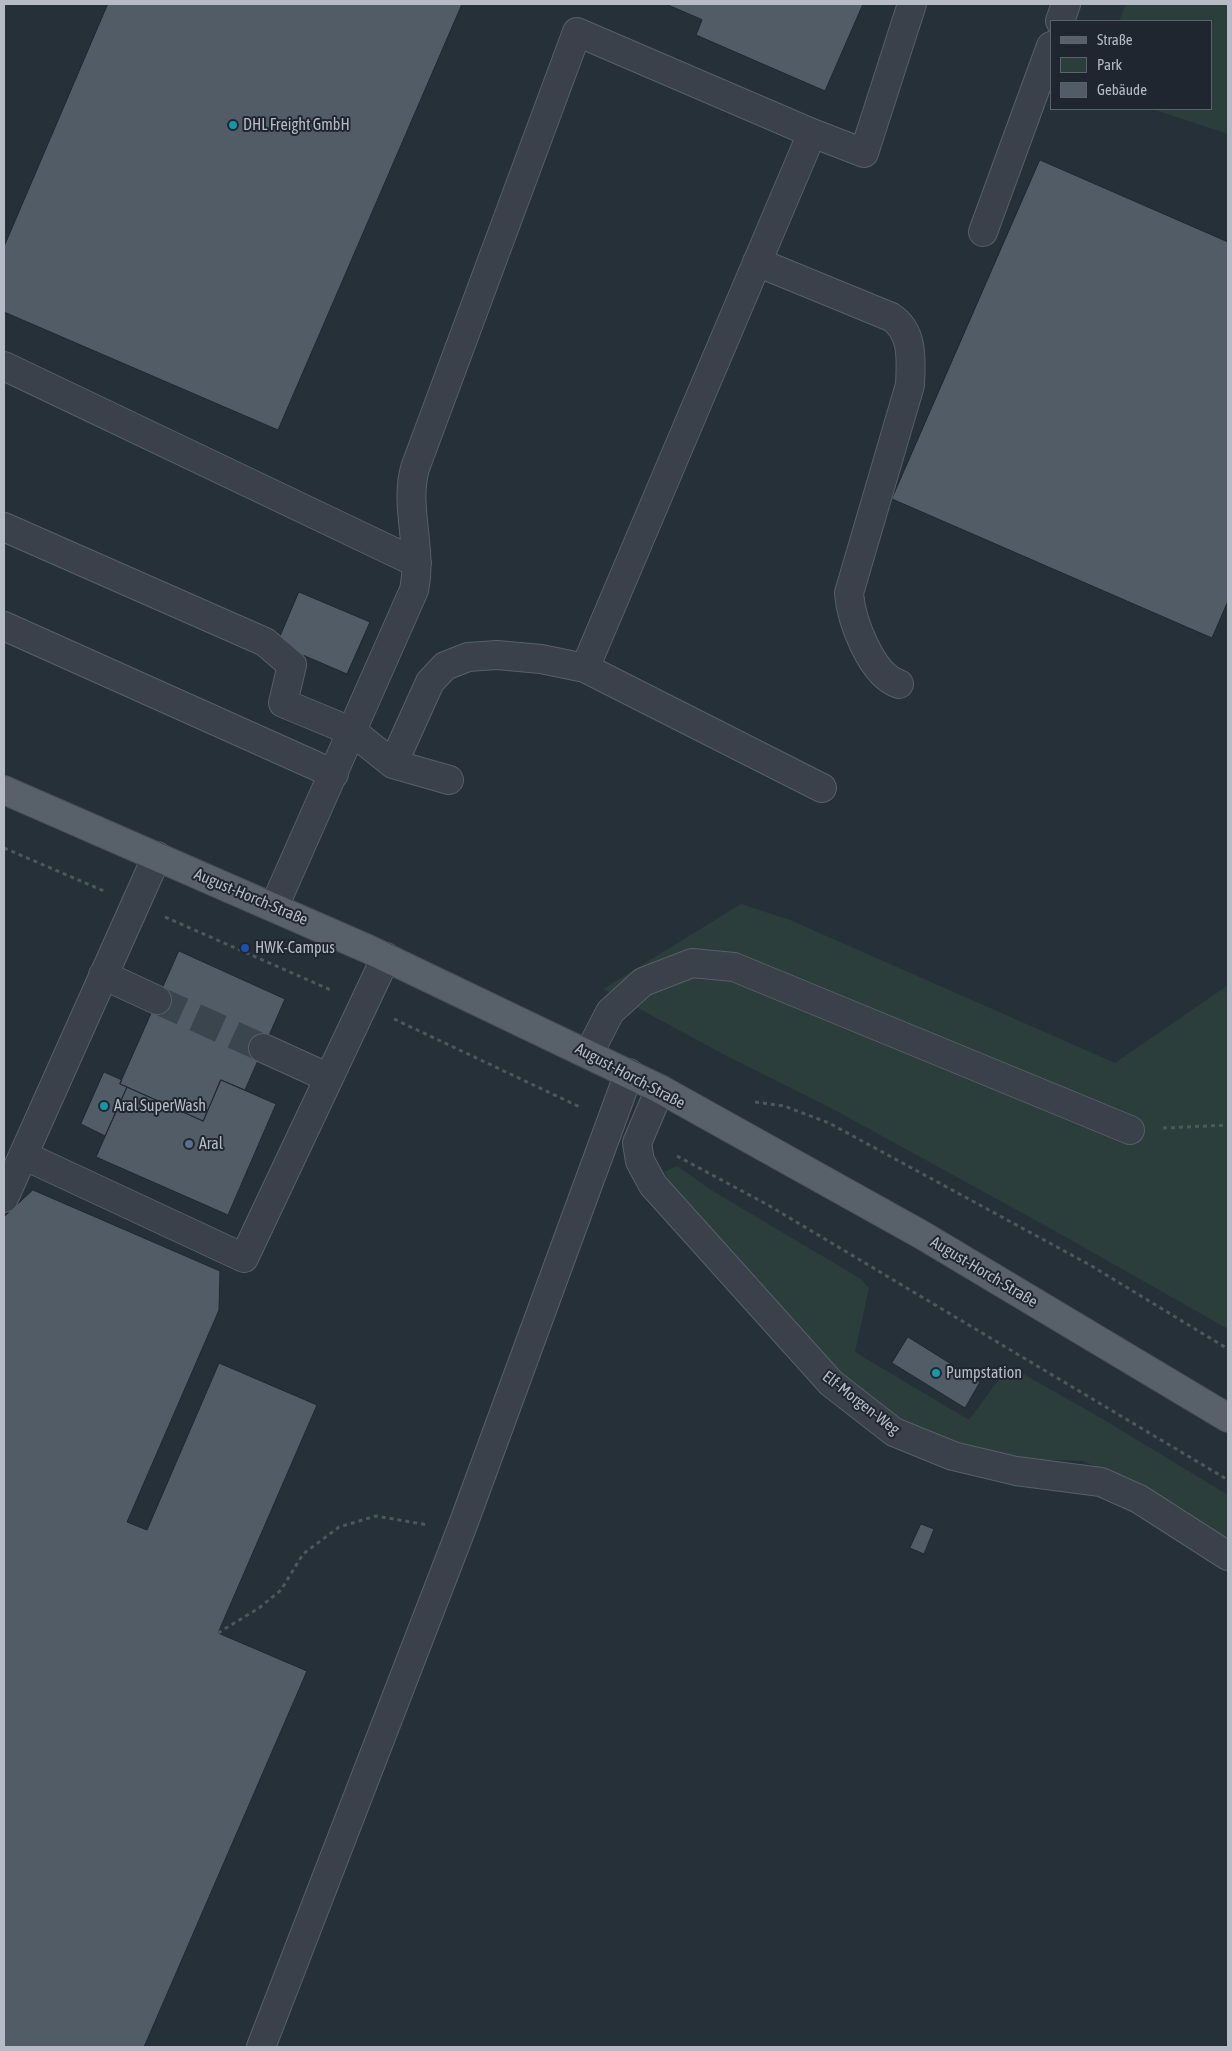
<!DOCTYPE html>
<meta charset="utf-8">
<style>
body{margin:0}
#map{position:relative;width:1232px;height:2051px;overflow:hidden;background:#263039;font-family:"Asap Condensed",sans-serif}
canvas{display:block}
.frame{position:absolute;inset:0;border:5px solid #b5bcc5;pointer-events:none}
.legend{position:absolute;left:1050px;top:20px;width:162px;height:90px;box-sizing:border-box;background:#1f262f;border:1px solid #5b626b;margin:0;padding:6px 9px;list-style:none;font-size:15px;color:#b5bcc5}
.legend li{display:flex;align-items:center;gap:10px;height:25px}
.legend b{width:25px;border:1px solid #5b626b}
</style>
<div id="map">
<canvas width="1232" height="2051"></canvas>
<div class="frame"></div>
<ul class="legend">
<li><b style="height:6px;background:#58616a"></b>Straße</li>
<li><b style="height:14px;background:#2b3e3c"></b>Park</li>
<li><b style="height:14px;background:#525c67"></b>Gebäude</li>
</ul>
</div>
<script>
const context = document.querySelector('canvas').getContext('2d');
context.lineJoin = 'round';
function paint(path, color) {
  context.fillStyle = color;
  context.fill(path, 'evenodd');
}
function strokePath(path, color, width, dash) {
  context.strokeStyle = color;
  context.lineWidth = width;
  context.lineCap = dash ? 'butt' : 'round';
  context.setLineDash(dash || []);
  context.stroke(path);
}
function write(font, color, halo, rows, align = 'center') {
  context.font = font + ' "Asap Condensed",sans-serif';
  context.lineWidth = 4;
  context.setLineDash([]);
  context.textBaseline = 'middle';
  context.strokeStyle = halo;
  context.fillStyle = color;
  for (const [text, x, y, turn = 0] of rows) {
    context.save();
    context.translate(x, y);
    context.rotate((+turn || 0) * Math.PI / 180);
    context.textAlign = isNaN(turn) ? turn : align;
    if (halo) context.strokeText(text, 0, 0);
    context.fillText(text, 0, 0);
    context.restore();
  }
}
paint(new Path2D(`
 M1126,4H1228V134L1152,109H1211V21H1119Z
 M741,904L790,920L1115,1063L1228,985V1329L1055,1231L831,1108L723,1054L603,989Z
 M677,1166L711,1190L861,1279L869,1288L855,1352L969,1420L1009,1366L1101,1418L1228,1495V1542L1106,1471L1083,1461L1017,1459L943,1438L884,1411L829,1364L681,1205L664,1172Z`), '#2b3e3c');
const building = new Path2D(`
 M108,4H462L278,430L4,312V247Z
 M666,4H863L825,91L696,35L702,20Z
 M1040,160L1228,242V601L1212,638L892,499Z
 M299,592L370,622L347,674L277,644Z
 M179,951L285,999L245,1090L221,1080L203,1121L120,1084Z
 M104,1072L122,1080L120,1084L127,1087L105,1136L81,1124Z
 M221,1080L276,1104L228,1215L96,1157L127,1087L203,1121Z
 M33,1190L220,1271L219,1310L127,1522L147,1530L219,1363L317,1405L218,1633L307,1671L144,2047H4V1217Z
 M908,1337L980,1382L965,1408L892,1363Z
 M921,1524L934,1529L924,1554L910,1548Z`);
paint(building, '#525c67');
strokePath(building, '#212831', 1);
strokePath(new Path2D(`
 M157,1000L263,1048`), '#3b454e', 28, [28, 14]);
const minor = new Path2D(`
 M1060,21L1066,4
 M983,232L1051,46
 M757,262L891,317C914,332 911,361 910,385L849,593C851,620 871,675 899,684
 M4,366L417,563
 M4,527L265,642L292,665L283,703L353,732L393,764L449,780
 M4,626L334,774
 M585,668L812,133
 M393,764L430,682L445,666L468,657L497,655L541,659L585,668L822,788
 M274,907L414,590C423,549 404,508 415,468L577,32L812,133L864,153L912,4
 M103,975L157,1000
 M263,1048L329,1078
 M589,1053L610,1012L643,982L692,963L734,967L1130,1130
 M660,1089L637,1143L640,1161L653,1185L831,1383L894,1432L953,1456L1016,1471L1101,1482L1139,1499L1228,1556
 M23,1155L244,1258L386,957
 M4,1198L157,856
 M261,2047L461,1530L629,1073`);
const major = new Path2D(`
 M4,790L368,949L660,1089L922,1235L1228,1418`);
strokePath(minor, '#585f68', 30);
strokePath(major, '#464d56', 30);
strokePath(new Path2D(`
 M4,848L104,891
 M165,917L333,991
 M394,1019L580,1107
 M755,1102L784,1106L829,1123L1090,1265L1228,1349
 M1163,1128L1228,1125
 M677,1156L768,1205L1228,1480
 M218,1633L259,1608L281,1590L303,1554L339,1527L376,1516L428,1525`), '#4a5a5c', 3, [4, 4]);
strokePath(minor, '#3a414a', 28);
strokePath(major, '#58616a', 28);
for (const [x, y, r, color] of [
 [233,125,5,"#0f9aa8"],
 [245,948,5,"#1a4fb4"],
 [104,1106,5,"#0f9aa8"],
 [189,1144,5,"#5c6f8a"],
 [936,1373,5,"#0f9aa8"]
]) {
  const dot = new Path2D();
  dot.arc(x, y, r, 0, 2 * Math.PI);
  context.fillStyle = color;
  context.fill(dot);
  strokePath(dot, '#1f262f', 2);
}
write('16px', '#b5bcc5', '#1f262f', [
 ["DHL Freight GmbH",243,125],
 ["HWK-Campus",255,948],
 ["Aral SuperWash",114,1106],
 ["Aral",199,1144],
 ["Pumpstation",946,1373]
], 'left');
write('16px', '#b5bcc5', '#1f262f', [
 ["August-Horch-Straße",251,897,23],
 ["August-Horch-Straße",630,1076,28],
 ["August-Horch-Straße",984,1272,31],
 ["Elf-Morgen-Weg",861,1403,38]
]);
</script>
